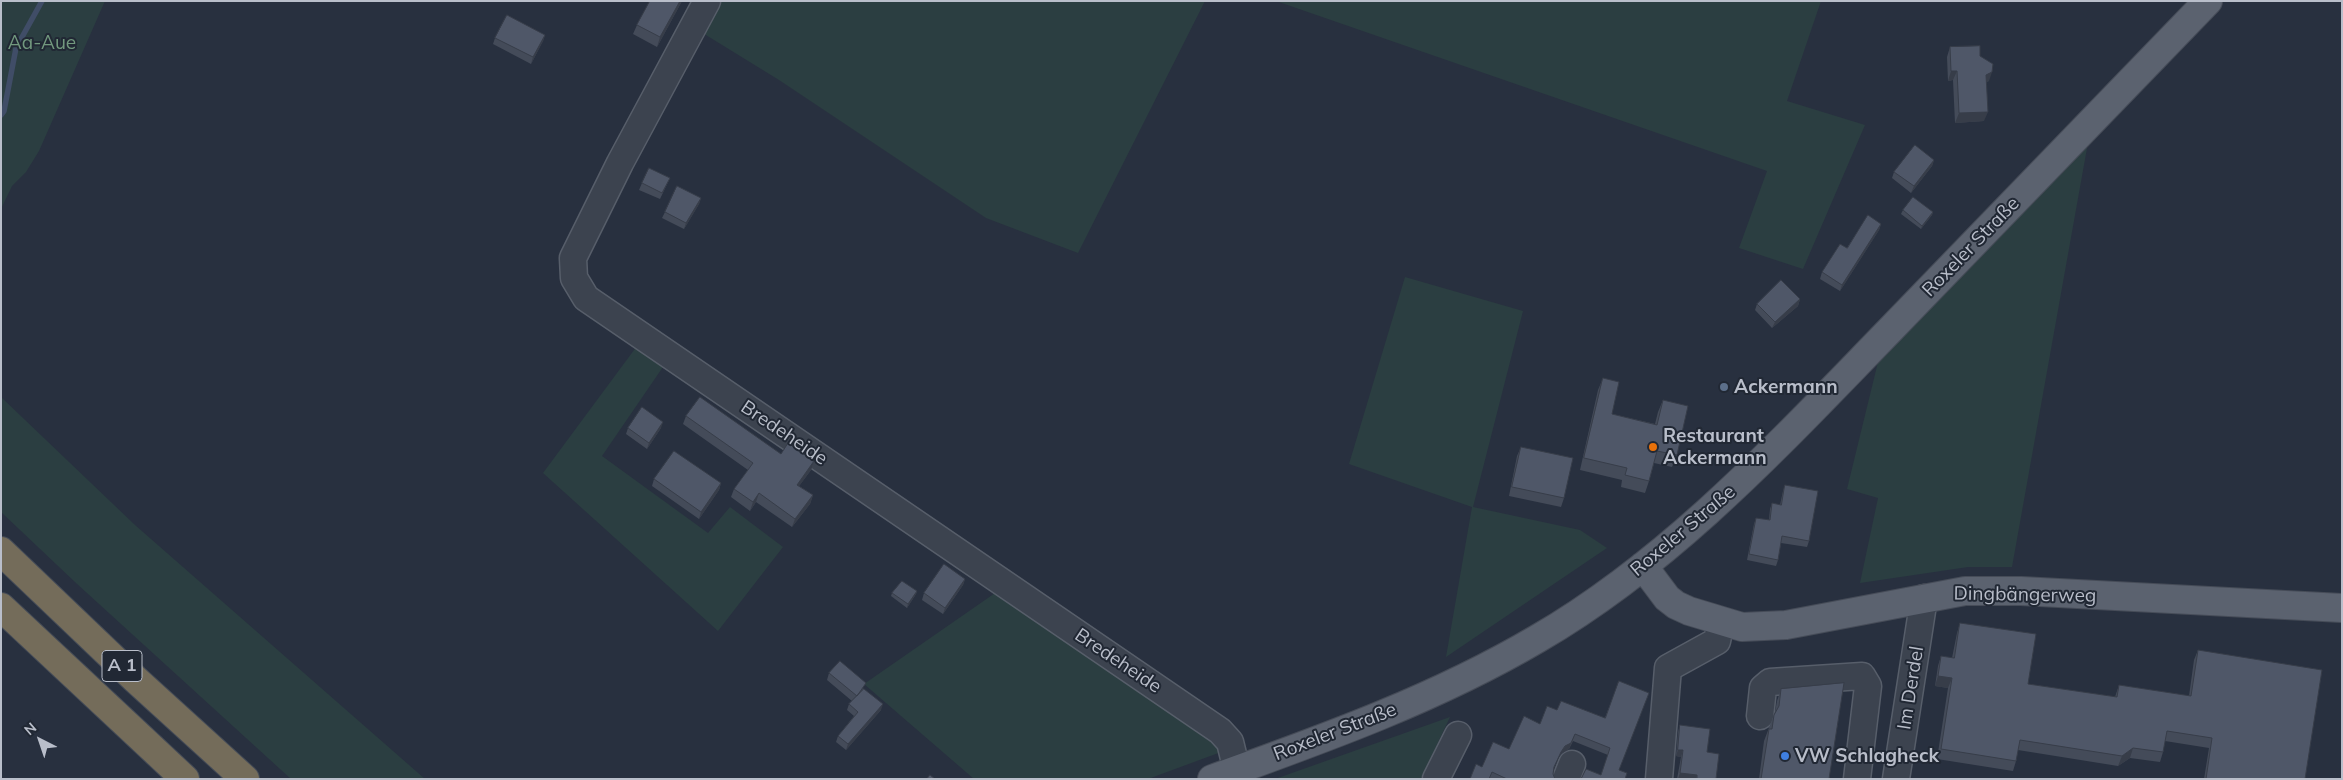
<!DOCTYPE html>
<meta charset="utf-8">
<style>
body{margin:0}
#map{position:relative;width:2343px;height:780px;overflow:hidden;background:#28303f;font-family:Mulish,sans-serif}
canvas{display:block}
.frame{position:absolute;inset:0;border:2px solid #b9beca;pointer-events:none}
.north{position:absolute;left:15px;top:715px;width:50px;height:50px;-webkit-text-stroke:4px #212834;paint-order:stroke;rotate:319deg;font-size:14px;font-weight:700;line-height:20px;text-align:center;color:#b9beca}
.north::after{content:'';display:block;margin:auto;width:18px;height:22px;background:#b9beca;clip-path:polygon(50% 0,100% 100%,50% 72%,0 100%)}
</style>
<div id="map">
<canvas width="2343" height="780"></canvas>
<div class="frame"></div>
<div class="north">N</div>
</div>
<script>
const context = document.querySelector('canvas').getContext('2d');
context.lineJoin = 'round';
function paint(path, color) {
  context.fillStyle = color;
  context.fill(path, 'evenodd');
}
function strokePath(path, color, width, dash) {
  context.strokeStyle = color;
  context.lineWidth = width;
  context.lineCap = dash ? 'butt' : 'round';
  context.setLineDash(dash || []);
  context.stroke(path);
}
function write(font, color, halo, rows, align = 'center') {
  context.font = font + ' Mulish,sans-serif';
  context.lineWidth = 4;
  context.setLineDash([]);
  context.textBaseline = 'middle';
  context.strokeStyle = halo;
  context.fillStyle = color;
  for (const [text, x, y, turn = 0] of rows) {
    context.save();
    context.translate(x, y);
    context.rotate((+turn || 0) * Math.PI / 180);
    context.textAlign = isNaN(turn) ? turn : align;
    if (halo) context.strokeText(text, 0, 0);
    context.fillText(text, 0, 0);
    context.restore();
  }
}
paint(new Path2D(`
 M1,1H105L39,151L26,172L12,186L1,209Z
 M717,1H1205L1078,253L986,218L779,80L701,32Z
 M1276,1H1821L1787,101L1865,125L1803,269L1739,248L1767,171Z
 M2089,137L2012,567H1968L1860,583L1878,498L1847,489L1878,362Z
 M1405,277L1523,311L1473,507L1580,530L1607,548L1446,657L1472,507L1349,464Z
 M637,346L665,364L602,456L708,533L730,507L783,547L718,631L543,473Z
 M1,397L135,525L425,779H291L76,583L1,512Z
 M998,591L1232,748L1148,779H974L864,684Z
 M1450,717L1421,779H1275Z`), '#2b3e41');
strokePath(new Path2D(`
 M1,115L4,111L16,48L42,1`), '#404d67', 5.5);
const minor = new Path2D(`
 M707,1L620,163L573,258L574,278L586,298L1220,731L1230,742L1239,779
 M1760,716L1763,688L1770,682L1862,676L1868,686L1857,779
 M1436,779L1458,735
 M1566,779L1572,764
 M1659,779L1668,668L1717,641L1721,622
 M1896,779L1924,598`);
const major = new Path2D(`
 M1643,566L1667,598L1676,605L1689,611L1742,627L1786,625L1965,591H2021L2342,608
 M1212,779C1323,739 1435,699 1537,639C1673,560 1781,442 1890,330C1996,221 2102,111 2208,1`);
const highway = new Path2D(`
 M1,551L135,679L245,779
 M1,607L185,779`);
strokePath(minor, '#575e6a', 29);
strokePath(major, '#464c58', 30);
strokePath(highway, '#444b57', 30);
strokePath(minor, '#3c434f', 26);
strokePath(major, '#5b626f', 28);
strokePath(highway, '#746c5a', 28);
paint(new Path2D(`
 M650,1H682L657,47L633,34L637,25Z
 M545,35L543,41L531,64L493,44L495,38Z
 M1950,47L1980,56L1989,81L1986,82L1984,121L1955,123L1953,80L1948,81L1947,57Z
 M1934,160L1932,166L1911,193L1892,178L1894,172Z
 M670,178L660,199L639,190L642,183Z
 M701,198L699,204L684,229L662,218L665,212Z
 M1903,210L1933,212L1932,215L1921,229L1901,214Z
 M1881,224L1879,230L1840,291L1820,279L1822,272L1847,248Z
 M1800,299L1798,306L1772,328L1755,310L1757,304Z
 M1603,378L1612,414L1655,424L1658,412L1663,400L1677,455L1672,467L1654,463L1649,481L1645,493L1621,487L1622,480L1580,470L1598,390Z
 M686,416L781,454L814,461L811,470L799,486L813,495L810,504L792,527L756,502L750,511L731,497L734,489L748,470L683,424Z
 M628,428H661L647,449L626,434Z
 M1521,447L1564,498L1561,507L1509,496L1517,456Z
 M654,479L721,483L719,490L699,519L652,486Z
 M1785,485L1809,541L1807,547L1781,543L1778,560L1776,566L1747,560L1754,524L1756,518L1769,520L1770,509L1772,503L1780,505L1783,491Z
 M965,579L963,585L943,614L922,600L924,593Z
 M917,591L916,594L907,608L891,596L892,593Z
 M1960,623L2028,684L2115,697L2119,685L2189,696L2194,660L2198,650L2305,779H2204L2209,748L2165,741L2163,752L2160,762L2130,758L2118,766L2018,750L2016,761L2013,771L1937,759L1948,688L1935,686L1938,666L1941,656L1952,658L1957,633Z
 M829,673L864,689L881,710L846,750L836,742L838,736L854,716L847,710L849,704L852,701L827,680Z
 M1781,689L1829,779H1759L1764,741L1775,712L1777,701Z
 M1557,710L1605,718L1619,770L1601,775L1608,755L1573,741L1569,749L1562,753L1558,758L1554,768L1553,774L1555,779H1470L1482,767L1509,749Z
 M1680,725L1707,752L1716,779H1677L1681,757L1676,756L1678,732Z`), '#444b59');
paint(new Path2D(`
 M680,1H682L657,47L660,37Z
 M545,35L543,41L531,64L533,57Z
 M1951,71H1957L1953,80L1948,81Z
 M1992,72L1989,81L1983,84L1986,75Z
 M1988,112L1984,121L1955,123L1959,113Z
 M1934,160L1932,166L1911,193L1914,186Z
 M701,198L699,204L684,229L686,223Z
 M1933,212L1932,215L1921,229L1922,226Z
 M1881,224L1879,230L1840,291L1842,285Z
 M1800,299L1798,306L1772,328L1775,322Z
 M663,422L661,428L647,449L649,443Z
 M814,461L811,470L794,493L797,485Z
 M721,483L719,490L699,519L701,512Z
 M759,493L756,502L750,511L753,502Z
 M813,495L810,504L792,527L795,519Z
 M965,579L963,585L943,614L945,608Z
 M917,591L916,594L907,608L908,604Z
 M1938,676L1952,678L1948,688L1935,686Z
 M883,704L881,710L846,750L848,744Z
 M1575,734L1569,749L1562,753L1558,758L1561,752Z
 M2133,748L2130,758L2118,766L2122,756Z
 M1678,750H1683L1681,757L1676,756Z
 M1680,773L1697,775L1696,779H1678Z`), '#373d49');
const building = new Path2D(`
 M650,1H680L660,37L637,25Z
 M507,15L545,35L533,57L495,38Z
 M1980,46V56L1993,64L1992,72L1986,75L1988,112L1959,113L1957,71H1951L1950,47Z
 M1915,145L1934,160L1914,186L1894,172Z
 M649,168L670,178L662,193L642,183Z
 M677,186L701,198L686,223L665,212Z
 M1913,197L1933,212L1922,226L1903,210Z
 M1868,215L1881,224L1842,285L1822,272L1840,244L1847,248Z
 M1781,280L1800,299L1775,322L1757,304Z
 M1603,378L1619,382L1612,414L1657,425L1663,400L1688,406L1677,455L1657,451L1649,481L1625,475L1627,468L1584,458Z
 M700,397L781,454L788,443L814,461L797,485L813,495L795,519L759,493L753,502L734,489L753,463L686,416Z
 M642,407L663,422L649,443L628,428Z
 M1521,447L1573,458L1564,498L1512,487Z
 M674,451L721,483L701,512L654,479Z
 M1785,485L1818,491L1809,541L1782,536L1778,560L1749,554L1756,518L1770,520L1772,503L1781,505Z
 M944,564L965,579L945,608L924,593Z
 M902,581L917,591L908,604L892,593Z
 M1960,623L2036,634L2028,684L2117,697L2119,685L2191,696L2198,650L2322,670L2305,779H2206L2212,738L2167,731L2163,752L2133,748L2122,756L2020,740L2016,761L1941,749L1952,678L1938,676L1941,656L1954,658Z
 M840,661L866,683L857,696L829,673Z
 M1619,681L1649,693L1619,770L1627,773L1625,779H1581L1586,769L1601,775L1610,748L1575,734L1571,743L1565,746L1561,752L1554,767L1553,774L1555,779H1507L1492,772L1489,779H1470L1476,764L1482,767L1493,742L1509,749L1524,716L1540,724L1547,706L1557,710L1561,701L1605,718Z
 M1844,683L1829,779H1761L1769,729H1772L1774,715L1779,706L1781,689Z
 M864,689L883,704L848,744L838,736L858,712L849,704Z
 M1680,725L1710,729L1707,752L1719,754L1716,779H1697V775L1680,773L1683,750H1678Z
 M930,775L935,779H927Z`);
paint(building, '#4f5768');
strokePath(building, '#373d49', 1);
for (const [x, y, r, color] of [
 [1724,387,5,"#5c6f8a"],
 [1653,447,5,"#e8710a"],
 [1785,756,5,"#3f7fe0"]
]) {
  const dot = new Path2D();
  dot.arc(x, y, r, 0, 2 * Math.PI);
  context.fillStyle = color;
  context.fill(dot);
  strokePath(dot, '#212834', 2);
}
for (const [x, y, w] of [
 [122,666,40]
]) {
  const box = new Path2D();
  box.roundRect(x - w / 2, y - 15.5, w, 31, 4);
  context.fillStyle = '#212834';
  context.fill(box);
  strokePath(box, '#b9beca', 1);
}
write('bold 18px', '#b9beca', null, [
 ["A 1",122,666]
]);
write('19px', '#72987e', '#212834', [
 ["Aa-Aue",42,43]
]);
write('19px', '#b9beca', '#212834', [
 ["Roxeler Straße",1971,247,-46],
 ["Bredeheide",784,433,34],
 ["Roxeler Straße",1683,531,-40],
 ["Dingbängerweg",2025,595,1],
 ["Bredeheide",1118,661,34],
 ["Im Derdel",1911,688,-81],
 ["Roxeler Straße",1335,732,-21]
]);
write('bold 19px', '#b9beca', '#212834', [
 ["Ackermann",1734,387],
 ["Restaurant",1663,436],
 ["Ackermann",1663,458],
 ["VW Schlagheck",1795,756]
], 'left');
</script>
